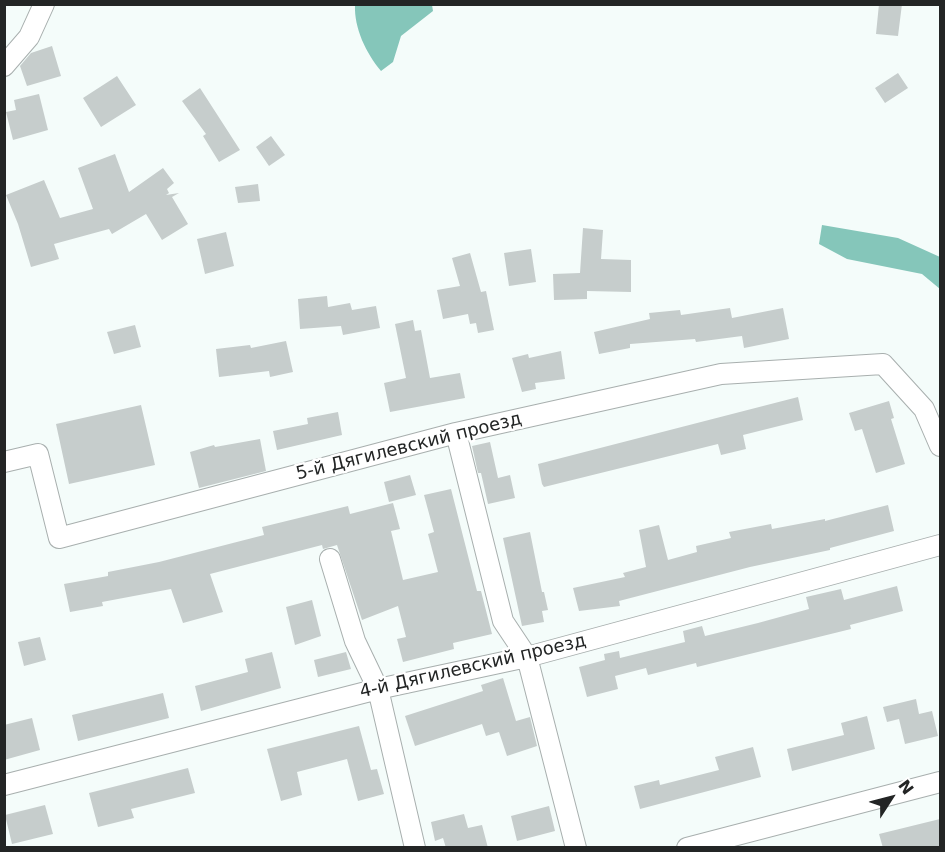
<!DOCTYPE html>
<meta charset="utf-8">
<style>
body{margin:0}
#map{position:relative;width:945px;height:852px;overflow:hidden;background:#f4fcfa;font-family:"DejaVu Sans",sans-serif}
canvas{display:block}
.frame{position:absolute;inset:0;border:6px solid #232525;pointer-events:none}
.north{position:absolute;left:861px;top:768px;width:60px;height:60px;-webkit-text-stroke:4px #fff;paint-order:stroke;rotate:54deg;font-size:16px;font-weight:700;line-height:24px;text-align:center;color:#232525}
.north::after{content:'';display:block;margin:auto;width:21px;height:27px;background:#232525;clip-path:polygon(50% 0,100% 100%,50% 72%,0 100%)}
</style>
<div id="map">
<canvas width="945" height="852"></canvas>
<div class="frame"></div>
<div class="north">N</div>
</div>
<script>
const context = document.querySelector('canvas').getContext('2d');
context.lineJoin = 'round';
function paint(path, color) {
  context.fillStyle = color;
  context.fill(path, 'evenodd');
}
function strokePath(path, color, width, dash) {
  context.strokeStyle = color;
  context.lineWidth = width;
  context.lineCap = dash ? 'butt' : 'round';
  context.setLineDash(dash || []);
  context.stroke(path);
}
function write(font, color, halo, rows, align = 'center') {
  context.font = font + ' "DejaVu Sans",sans-serif';
  context.lineWidth = 5;
  context.setLineDash([]);
  context.textBaseline = 'middle';
  context.strokeStyle = halo;
  context.fillStyle = color;
  for (const [text, x, y, turn = 0] of rows) {
    context.save();
    context.translate(x, y);
    context.rotate((+turn || 0) * Math.PI / 180);
    context.textAlign = isNaN(turn) ? turn : align;
    if (halo) context.strokeText(text, 0, 0);
    context.fillText(text, 0, 0);
    context.restore();
  }
}
paint(new Path2D(`
 M355,5H432L433,11L401,36L393,62L381,71C366,53 354,28 355,5Z
 M822,225L898,238L940,257V289L922,274L847,259L819,244Z`), '#85c6ba');
paint(new Path2D(`
 M879,4H902L898,36L876,34Z
 M52,46L61,76L27,86L20,66L31,53Z
 M898,73L908,88L885,103L875,88Z
 M117,76L136,105L101,127L83,98Z
 M200,88L240,150L219,162L203,136L206,134L182,101Z
 M39,94L48,130L13,140L6,112L16,110L14,100Z
 M271,136L285,155L269,166L256,147Z
 M115,154L129,192L163,168L174,183L167,189L169,193L166,195L179,193L172,197L188,224L162,240L146,214L112,234L109,229L54,244L59,259L31,267L18,224L6,195L44,180L60,218L93,209L78,168Z
 M258,184L260,201L238,203L235,187Z
 M583,228L603,230L601,259L631,260V292L587,291V299L554,300L553,274L580,273Z
 M226,232L234,266L205,274L197,239Z
 M531,249L536,282L509,286L504,253Z
 M470,253L481,292L486,291L494,330L478,333L476,323L470,324L468,314L443,319L437,290L460,286L452,258Z
 M327,296L328,307L350,303L352,310L376,306L380,328L343,335L341,326L300,329L298,299Z
 M730,308L732,318L783,308L789,339L744,348L742,336L696,342L695,339L630,344V348L599,354L594,332L650,319L649,313L680,310L681,315Z
 M413,320L415,331L421,330L430,378L460,373L465,398L390,412L384,383L406,378L395,324Z
 M135,325L141,347L114,354L107,332Z
 M286,341L293,372L270,377L269,371L219,377L216,349L250,345L251,348Z
 M561,351L565,379L535,383L536,389L522,392L512,358L528,354L529,358Z
 M798,397L803,420L743,435L746,449L721,455L718,444L544,487L542,484L538,464Z
 M889,401L894,418L891,419L905,464L876,473L862,429L855,431L849,413Z
 M141,405L155,465L69,484L56,424Z
 M338,412L342,435L277,450L273,431L308,424L307,418Z
 M260,439L266,471L199,488L190,452L214,445L215,447Z
 M490,442L498,478L510,475L515,498L488,504L481,473H478L472,446Z
 M410,475L416,495L389,502L384,482Z
 M451,489L477,591H481L492,634L453,643L454,649L403,662L397,639L406,637L398,606L362,620L337,545L323,549L322,545L210,574L223,612L183,623L171,589L102,602L103,606L70,612L64,584L108,576V572L159,562L264,535L262,527L348,506L350,514L393,503L400,529L391,531L403,580L438,572L428,534L434,532L424,495Z
 M888,505L894,531L830,548V550L750,567L619,601L620,606L579,611L573,588L625,577L623,573L646,567L639,530L659,525L668,560L697,552L696,546L731,538L729,532L771,524L772,529L825,519V521Z
 M530,532L542,592H544L548,610L542,611L544,622L522,626L503,538Z
 M897,586L903,611L850,625L851,629L697,667L696,663L648,675L646,668L615,676L618,689L587,697L579,667L605,660L604,654L619,651L620,658L685,642L683,631L702,626L705,636L758,623L809,609L806,597L841,589L844,600Z
 M312,600L321,636L295,645L286,607Z
 M40,637L46,660L24,666L18,642Z
 M272,652L281,688L201,711L195,686L248,672L245,659Z
 M346,652L351,669L318,677L314,660Z
 M503,678L516,721L530,717L537,746L507,756L499,732L486,736L482,724L415,746L405,716L483,691L481,685Z
 M163,693L169,718L78,741L72,715Z
 M916,699L919,714L932,711L938,736L905,744L899,719L887,722L883,707Z
 M867,716L875,749L792,771L787,749L844,735L841,723Z
 M32,718L40,750L4,760V725Z
 M359,726L371,770L377,769L384,794L358,801L347,759L297,772L302,795L281,801L267,749Z
 M753,747L761,777L640,809L634,786L659,780L660,785L719,770L715,757Z
 M188,768L195,793L131,809L134,818L98,827L89,793Z
 M45,805L53,834L12,844L5,815Z
 M549,806L555,831L517,841L511,816Z
 M464,814L468,828L482,825L488,848H446L443,838L435,841L431,822Z
 M940,819V848H883L879,834Z`), '#c6cdcc');
const minor = new Path2D(`
 M4,66L29,37L44,4
 M456,433L503,621L527,657L576,848
 M4,462L38,454L59,538L456,433L721,374L883,364L924,409L940,446
 M330,559L355,641L378,689L415,848
 M4,785L378,689L527,657L940,545
 M687,848L940,782`);
strokePath(minor, '#a8afae', 22);
strokePath(minor, '#fff', 20);
write('18px', '#232525', '#fff', [
 ["5-й Дягилевский проезд",409,447,-14],
 ["4-й Дягилевский проезд",473,667,-13]
]);
</script>
